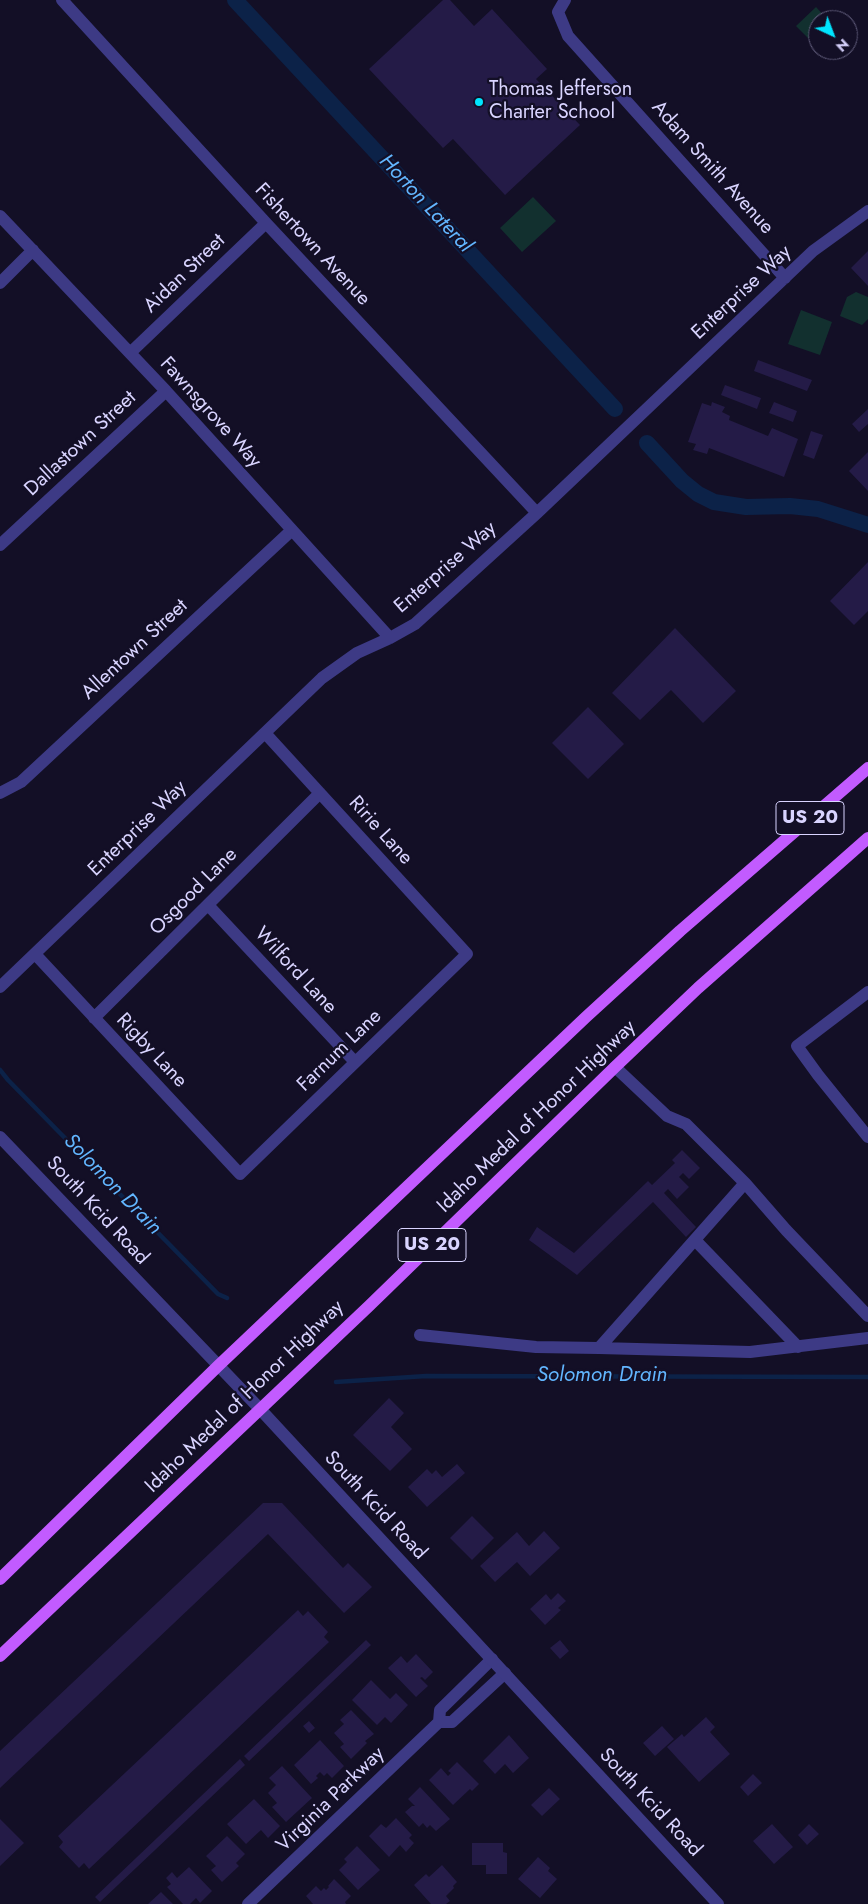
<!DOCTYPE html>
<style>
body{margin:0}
#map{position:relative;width:868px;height:1904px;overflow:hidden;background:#130f26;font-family:Jost,sans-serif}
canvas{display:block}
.north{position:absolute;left:808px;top:10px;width:50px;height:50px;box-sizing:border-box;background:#130f26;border:1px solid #625e7d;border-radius:50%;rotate:137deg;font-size:14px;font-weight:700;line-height:20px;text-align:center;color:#d9d4ff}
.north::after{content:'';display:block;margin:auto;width:18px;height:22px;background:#00e5ff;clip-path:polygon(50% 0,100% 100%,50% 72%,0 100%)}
</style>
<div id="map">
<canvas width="868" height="1904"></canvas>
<div class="north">N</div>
</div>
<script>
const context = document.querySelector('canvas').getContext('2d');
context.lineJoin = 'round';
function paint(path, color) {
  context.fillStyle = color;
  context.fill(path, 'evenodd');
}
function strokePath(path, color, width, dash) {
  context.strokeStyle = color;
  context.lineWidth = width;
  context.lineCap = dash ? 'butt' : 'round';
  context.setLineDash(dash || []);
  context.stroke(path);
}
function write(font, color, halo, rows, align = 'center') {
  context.font = font + ' Jost,sans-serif';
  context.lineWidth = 4.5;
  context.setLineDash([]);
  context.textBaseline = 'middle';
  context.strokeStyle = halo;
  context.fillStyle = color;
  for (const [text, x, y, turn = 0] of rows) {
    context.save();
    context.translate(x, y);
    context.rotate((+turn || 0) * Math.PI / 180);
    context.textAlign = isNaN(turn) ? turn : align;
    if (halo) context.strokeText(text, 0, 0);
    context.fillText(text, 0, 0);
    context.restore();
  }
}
paint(new Path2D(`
 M816,7L828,20H818V44L811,41L796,26Z
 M533,197L556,221L522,252L500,228Z
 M856,292L868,297V319L862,325L840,316L847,297Z
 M801,310L832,322L820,355L788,344Z`), '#12302f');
strokePath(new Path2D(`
 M0,1070L8,1080L218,1294L227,1298
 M336,1382L426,1376L868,1377`), '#0c2248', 4.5);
strokePath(new Path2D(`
 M235,0L615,409
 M647,443L682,481L698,494L714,502L746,507L790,506L818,509L868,525`), '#0c2248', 16);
paint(new Path2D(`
 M443,0H450L474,26L492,9L547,69L536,79L580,125L505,195L453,139L443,148L369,69Z
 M868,251V286L851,268Z
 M758,360L812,380L807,391L754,371Z
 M725,385L761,398L757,409L721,395Z
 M712,402L725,407L722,412L730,416L729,420L768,436L772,428L798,439L784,477L709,448L707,454L693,450L696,444L688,442L702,403L711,406Z
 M774,402L797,411L793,422L769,413Z
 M868,409V424L859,432L852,424Z
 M811,431L823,435L814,459L803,455Z
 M868,452V491L849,471Z
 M868,562V611L854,625L830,601Z
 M675,628L736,691L703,723L671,690L640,720L612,693Z
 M588,707L624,744L588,779L552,743Z
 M682,1150L700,1168L689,1179L683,1173L679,1177L689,1187L677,1199L668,1189L664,1193L696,1227L686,1237L653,1202L577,1275L529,1240L537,1227L574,1253L648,1181L652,1185L675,1163L672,1160Z
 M389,1398L404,1413L391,1427L412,1449L390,1471L353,1435Z
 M457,1464L465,1473L427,1507L408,1487L427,1469L432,1474L436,1470L442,1477Z
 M263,1503H282L343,1568L348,1563L372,1587L344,1613L268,1534L0,1788V1751Z
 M472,1516L494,1538L472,1560L450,1538Z
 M544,1531L560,1548L530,1576L517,1562L495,1582L480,1566L517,1532L529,1546Z
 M558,1593L566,1601L558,1608L561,1610L545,1625L530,1609L546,1594L551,1600Z
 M298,1610L303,1616L308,1611L328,1632L324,1637L329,1642L89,1869L84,1863L79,1868L59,1847L63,1842L58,1836Z
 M366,1640L371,1645L249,1761L244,1756Z
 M560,1640L569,1651L560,1659L550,1648Z
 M416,1654L433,1672L425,1680L422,1677L420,1678L428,1686L416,1697L388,1668L401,1656L407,1663Z
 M371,1680L390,1699L396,1693L408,1705L391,1723L385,1717L377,1725L352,1700Z
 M351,1710L374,1734L365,1741L367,1743L351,1759L340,1747L344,1744L334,1733L344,1724L340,1720Z
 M706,1717L715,1727L710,1732L730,1754L699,1782L667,1747L682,1734L684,1737Z
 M309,1721L315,1728L309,1733L303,1726Z
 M662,1726L674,1739L655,1756L643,1743Z
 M509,1735L529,1758L513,1773L505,1764L495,1774L483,1761Z
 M320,1740L344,1766L332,1778L327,1773L324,1776L320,1772L316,1776L318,1778L311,1784L294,1765Z
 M240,1759L245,1765L100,1902L95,1897Z
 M457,1762L479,1784L472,1791L470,1789L453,1805L429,1780L441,1768L448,1776L451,1773L448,1771Z
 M282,1766L312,1798L286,1822L272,1807L277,1803L268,1793L276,1785L269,1778Z
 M753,1774L762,1783L748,1796L740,1787Z
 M420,1787L450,1819L436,1831L430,1825L427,1828L423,1823L419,1827L405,1812L412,1806H415L408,1799Z
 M549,1788L560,1799L542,1816L531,1805Z
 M254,1799L280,1826L268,1838L261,1830L246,1844L227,1824Z
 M396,1818L412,1835L409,1838L414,1843L406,1852L400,1845L389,1857L369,1836L381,1824L386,1828Z
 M0,1819L24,1843L0,1866Z
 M772,1824L793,1847L774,1864L753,1841Z
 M809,1824L819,1834L807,1845L798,1835Z
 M227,1836L245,1854L236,1863L239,1866L222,1882L211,1870L216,1866L206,1856Z
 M472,1843H503V1852L507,1853V1874H486V1865H472Z
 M357,1846L380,1870L358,1890L339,1870L347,1862L344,1859Z
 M538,1857L550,1868L548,1871L557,1879L540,1898L518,1879Z
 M442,1865L457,1882L453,1886L454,1888L446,1896L450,1901L446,1904H431L414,1885L426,1874L429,1877Z
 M189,1867L212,1891L200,1903L196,1898L190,1904H183L167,1887L171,1884L166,1878L172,1872L177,1878Z
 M334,1879L351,1896L345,1902L346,1904H313L306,1896L316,1886L321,1891L324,1888L326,1890L329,1887L328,1886Z
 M161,1892L173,1904H148Z`), '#241b47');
strokePath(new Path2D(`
 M62,0L266,223L537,513
 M565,0L558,12L568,36L785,278
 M0,216L166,391L390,638
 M0,283L33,250
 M130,353L266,223
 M0,545L166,391
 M0,793L21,782L292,530
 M208,905L355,1062
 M35,954L240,1174L467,954L265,733
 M0,987L322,678L357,653L390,638L415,624L537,513L813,251L868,211
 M868,992L797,1046L818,1075L868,1137
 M94,1018L320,793
 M615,1067L667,1116L686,1124L745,1183L786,1230L868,1316
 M695,1240L798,1347
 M420,1335L536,1347L599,1348L745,1183
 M599,1348L750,1352L868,1338
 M439,1722L440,1710L492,1659
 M248,1904L439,1722H452L505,1673`), '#3d3a85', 12);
strokePath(new Path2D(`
 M0,1137L260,1409L718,1904`), '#3d3a85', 12);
strokePath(new Path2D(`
 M0,1579L218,1366L586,1017L680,931L868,768
 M0,1656L369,1306L615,1067L698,988L868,838`), '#c25bff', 12);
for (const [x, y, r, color] of [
 [479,102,5,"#00e5ff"]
]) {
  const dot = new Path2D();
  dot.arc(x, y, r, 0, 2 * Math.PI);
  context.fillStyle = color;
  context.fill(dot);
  strokePath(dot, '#130f26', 2);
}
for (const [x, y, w] of [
 [810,818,68],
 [432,1245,68]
]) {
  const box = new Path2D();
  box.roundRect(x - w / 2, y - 16.5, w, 33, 4);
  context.fillStyle = '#130f26';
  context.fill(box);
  strokePath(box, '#d9d4ff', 1);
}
write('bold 19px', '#d9d4ff', null, [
 ["US 20",810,818],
 ["US 20",432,1245]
]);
write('20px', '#d9d4ff', '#130f26', [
 ["Thomas Jefferson",489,90],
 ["Charter School",489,113]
], 'left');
write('20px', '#d9d4ff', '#130f26', [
 ["Adam Smith Avenue",712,168,48],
 ["Fishertown Avenue",312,245,47],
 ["Aidan Street",185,274,-44],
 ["Enterprise Way",742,293,-43],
 ["Fawnsgrove Way",210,413,48],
 ["Dallastown Street",81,444,-43],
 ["Enterprise Way",446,568,-41],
 ["Allentown Street",135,650,-43],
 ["Enterprise Way",138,829,-44],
 ["Ririe Lane",380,831,48],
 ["Osgood Lane",194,892,-45],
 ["Wilford Lane",295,971,47],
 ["Rigby Lane",151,1051,47],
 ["Farnum Lane",340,1051,-44],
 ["Idaho Medal of Honor Highway",537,1117,-44],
 ["South Kcid Road",97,1211,47],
 ["Idaho Medal of Honor Highway",245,1397,-44],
 ["South Kcid Road",375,1506,47],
 ["Virginia Parkway",331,1800,-44],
 ["South Kcid Road",650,1803,47]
]);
write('italic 21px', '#62b6ff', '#130f26', [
 ["Horton Lateral",425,204,47],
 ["Solomon Drain",112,1185,46],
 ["Solomon Drain",602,1376]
]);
</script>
